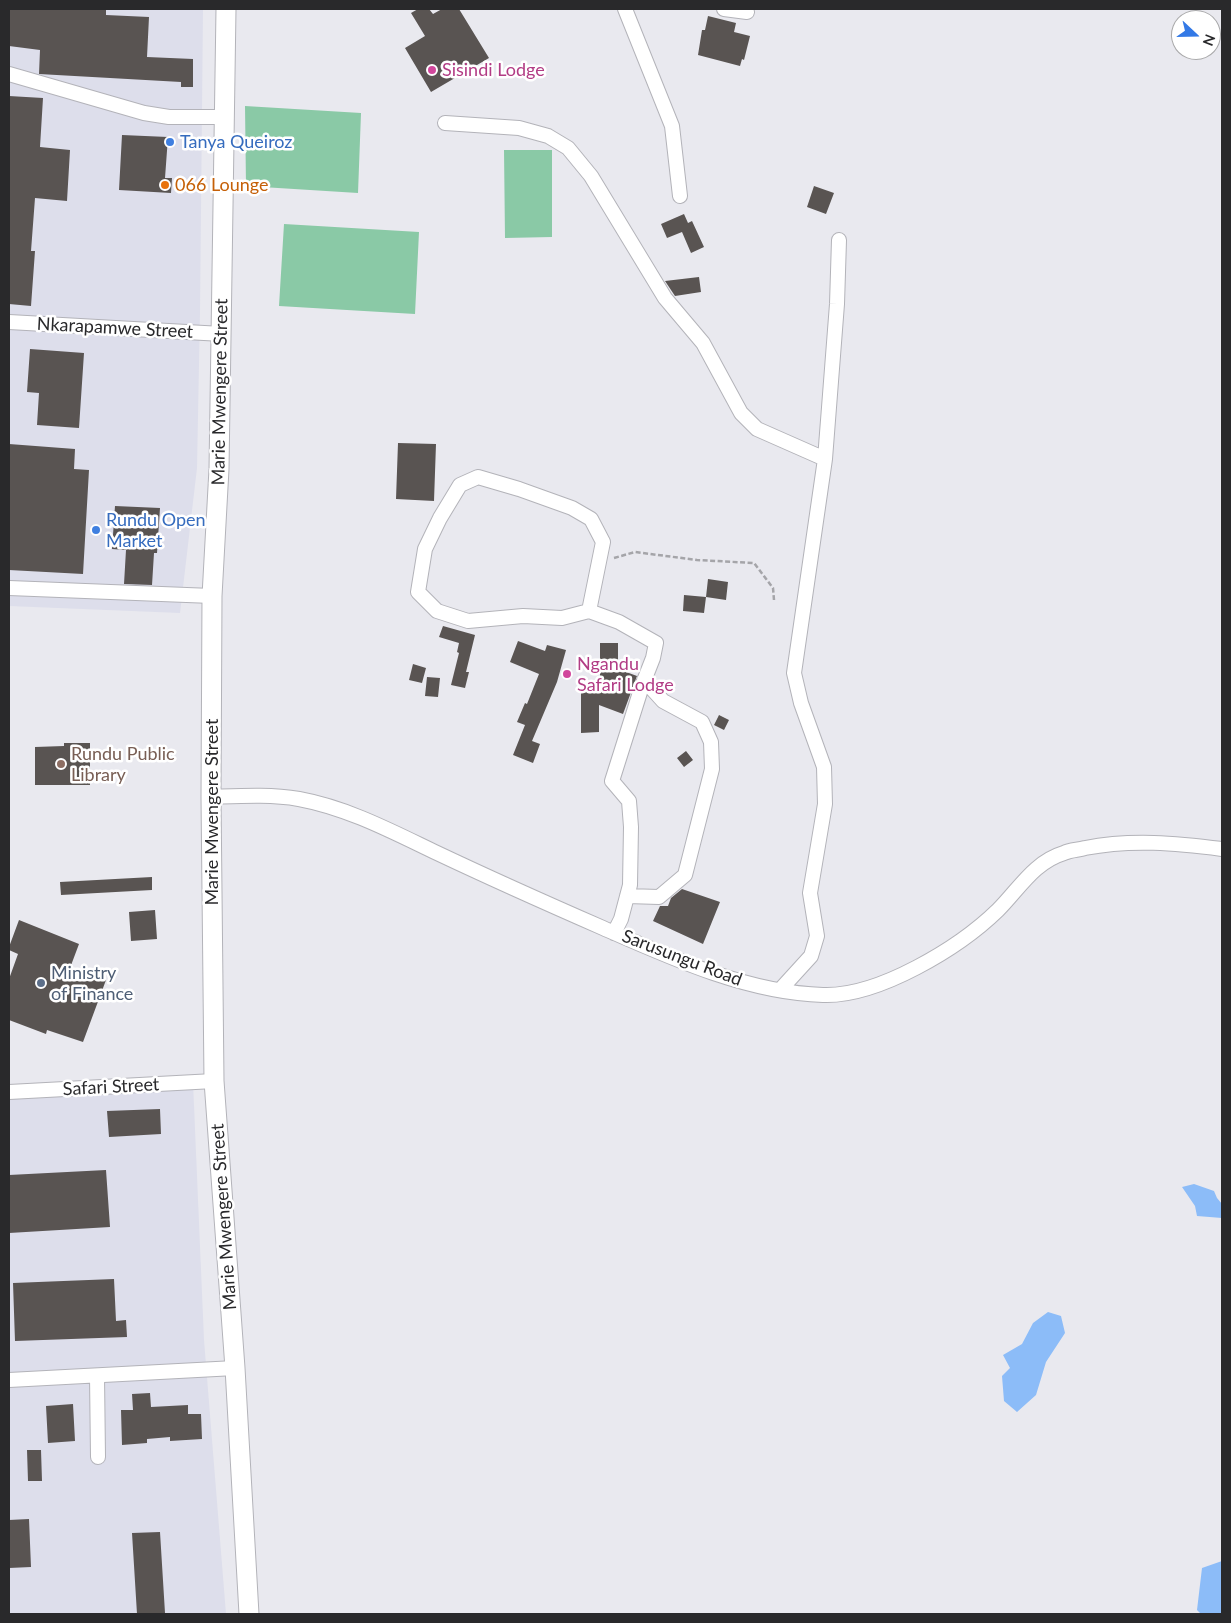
<!DOCTYPE html>
<style>
body{margin:0}
#map{position:relative;width:1231px;height:1623px;overflow:hidden;background:#e9e9ef;font-family:Lato,sans-serif}
canvas{display:block}
.frame{position:absolute;inset:0;border:10px solid #29292b;pointer-events:none}
.north{position:absolute;left:1171px;top:10px;width:50px;height:50px;box-sizing:border-box;background:#fff;border:1px solid #a9a9aa;border-radius:50%;rotate:111deg;font-size:14px;font-weight:700;line-height:20px;text-align:center;color:#29292b}
.north::after{content:'';display:block;margin:auto;width:18px;height:22px;background:#3379e6;clip-path:polygon(50% 0,100% 100%,50% 72%,0 100%)}
</style>
<div id="map">
<canvas width="1231" height="1623"></canvas>
<div class="frame"></div>
<div class="north">N</div>
</div>
<script>
const context = document.querySelector('canvas').getContext('2d');
context.lineJoin = 'round';
function paint(path, color) {
  context.fillStyle = color;
  context.fill(path, 'evenodd');
}
function strokePath(path, color, width, dash) {
  context.strokeStyle = color;
  context.lineWidth = width;
  context.lineCap = dash ? 'butt' : 'round';
  context.setLineDash(dash || []);
  context.stroke(path);
}
function write(font, color, halo, rows, align = 'center') {
  context.font = font + ' Lato,sans-serif';
  context.lineWidth = 5;
  context.setLineDash([]);
  context.textBaseline = 'middle';
  context.strokeStyle = halo;
  context.fillStyle = color;
  for (const [text, x, y, turn = 0] of rows) {
    context.save();
    context.translate(x, y);
    context.rotate((+turn || 0) * Math.PI / 180);
    context.textAlign = isNaN(turn) ? turn : align;
    if (halo) context.strokeText(text, 0, 0);
    context.fillText(text, 0, 0);
    context.restore();
  }
}
paint(new Path2D(`
 M9,9H203L200,312L197,468L180,613L9,606Z
 M193,1082L204,1340L226,1614H9V1092Z`), '#dddeeb');
paint(new Path2D(`
 M245,106L361,113L358,193L246,186Z
 M504,150H552V237L505,238Z
 M284,224L419,232L415,314L279,306Z`), '#8ac9a6');
paint(new Path2D(`
 M1194,1184L1214,1191L1217,1198L1222,1204V1218L1197,1216L1195,1206L1182,1187Z
 M1048,1312L1061,1316L1065,1333L1046,1362L1036,1395L1017,1412L1004,1401L1002,1376L1010,1368L1003,1355L1022,1344L1033,1323Z
 M1222,1561V1614H1201L1197,1610L1202,1568Z`), '#8cbcf8');
paint(new Path2D(`
 M9,9H106V15L149,17L147,57L193,59V87H181V82L39,74L40,50L9,46Z
 M418,9H429L433,14L442,9H459L489,58L431,92L405,48L425,36L411,13Z
 M708,16L736,23L734,32L750,36L744,60L742,59L740,66L698,55L702,30H705Z
 M9,96L43,98L40,147L70,150L67,201L35,198L31,251H35L31,306L9,304Z
 M122,135L168,137L165,178H172L171,193L119,190Z
 M814,186L834,193L826,214L807,207Z
 M684,214L688,223L692,221L704,247L691,253L682,232L667,238L661,224Z
 M699,277L701,292L675,296L665,281Z
 M30,349L84,353L79,428L37,425L39,393L27,392Z
 M398,443L436,444L434,501L396,499Z
 M9,444L75,449L74,469L89,470L83,574L9,570Z
 M115,506L160,508L157,553H154L152,585L124,584L126,550L112,549Z
 M708,579L728,582L726,600L706,597Z
 M684,595L706,597L704,613L683,611Z
 M443,626L475,635L466,672H469L465,688L451,685L459,653L457,652L459,643L439,637Z
 M518,641L545,651L547,645L566,650L557,682L532,741L540,744L533,763L513,755L525,725L517,722L525,703L527,704L539,674L510,662Z
 M600,643H618V669L637,676L623,714L599,705V732L581,733V690H600Z
 M413,664L426,668L422,683L409,680Z
 M427,677L440,678L438,697L425,696Z
 M719,715L729,720L724,730L714,725Z
 M64,743H90V785H35V747L64,746Z
 M686,751L693,760L684,767L677,758Z
 M152,877V890L61,895L60,882Z
 M682,889L720,902L703,944L653,921L660,906H668L671,898Z
 M155,910L157,939L131,941L129,912Z
 M19,920L79,944L70,968L106,980L83,1042L47,1030L46,1034L9,1020V979L18,954L9,950V947Z
 M160,1109L161,1134L109,1137L107,1111Z
 M106,1170L110,1227L9,1233V1175Z
 M114,1279L116,1321L126,1320L127,1337L15,1341L13,1283Z
 M150,1393L151,1407L188,1405V1414H201L202,1439L170,1441V1437L147,1439V1443L122,1445L121,1410H133L132,1394Z
 M73,1404L75,1441L48,1443L46,1406Z
 M27,1450H41L42,1481H28Z
 M29,1519L31,1567L9,1568V1520Z
 M160,1532L165,1613L137,1614L132,1533Z`), '#595452');
const minor = new Path2D(`
 M625,9L672,126L680,196
 M724,9L747,12
 M9,74L144,113L169,117H225
 M445,123L519,128L548,136L568,148L591,176L665,298L703,343L741,413L757,429L825,459
 M9,322L222,334
 M9,588L212,596
 M589,611L603,542L591,519L572,508L519,489L478,477L460,485L440,518L425,549L418,592L437,611L468,621L523,616L562,618L589,611L619,622L656,643L653,658L642,686L612,781L629,801L631,827L630,885L621,919L614,933
 M211,797C240,796 270,794 299,799C348,808 393,832 437,853C492,879 548,904 603,928C671,958 748,993 823,995C878,997 959,948 998,910C1019,889 1034,862 1064,853C1070,850 1078,850 1085,848C1131,839 1176,843 1222,849
 M627,896L659,897L685,875L712,769L711,742L702,722L663,701L644,680
 M780,990L811,956L817,936L810,893L825,804L824,767L801,703L794,673L825,459L837,304L839,240
 M9,1092L214,1081
 M97,1376L98,1457
 M9,1380L235,1368`);
const major = new Path2D(`
 M226,9L219,469L212,596L211,797L214,1081L235,1368L249,1614`);
strokePath(minor, '#b3b3b9', 16);
strokePath(major, '#b3b3b9', 21);
strokePath(new Path2D(`
 M614,558L635,552L697,560L754,563L773,588L774,600`), '#a5a5a9', 2.5, [5, 2.5]);
strokePath(minor, '#fff', 14);
strokePath(major, '#fff', 19);
for (const [x, y, r, color] of [
 [432,70,5,"#d1479c"],
 [170,142,5,"#3f7fe0"],
 [165,185,5,"#e8710a"],
 [96,530,5,"#3f7fe0"],
 [567,674,5,"#d1479c"],
 [61,764,5,"#8d6e63"],
 [41,983,5,"#5c6f8a"]
]) {
  const dot = new Path2D();
  dot.arc(x, y, r, 0, 2 * Math.PI);
  context.fillStyle = color;
  context.fill(dot);
  strokePath(dot, '#fff', 2);
}
write('18px', '#b23c85', '#fff', [
 ["Sisindi Lodge",442,70],
 ["Ngandu",577,664],
 ["Safari Lodge",577,685]
], 'left');
write('18px', '#366cbe', '#fff', [
 ["Tanya Queiroz",180,142],
 ["Rundu Open",106,520],
 ["Market",106,541]
], 'left');
write('18px', '#c56008', '#fff', [
 ["066 Lounge",175,185]
], 'left');
write('18px', '#29292b', '#fff', [
 ["Nkarapamwe Street",115,328,3],
 ["Marie Mwengere Street",220,392,-89],
 ["Marie Mwengere Street",212,812,-90],
 ["Sarusungu Road",682,958,21],
 ["Safari Street",111,1087,-3],
 ["Marie Mwengere Street",224,1217,-94]
]);
write('18px', '#785e54', '#fff', [
 ["Rundu Public",71,754],
 ["Library",71,775]
], 'left');
write('18px', '#4e5e75', '#fff', [
 ["Ministry",51,973],
 ["of Finance",51,994]
], 'left');
</script>
